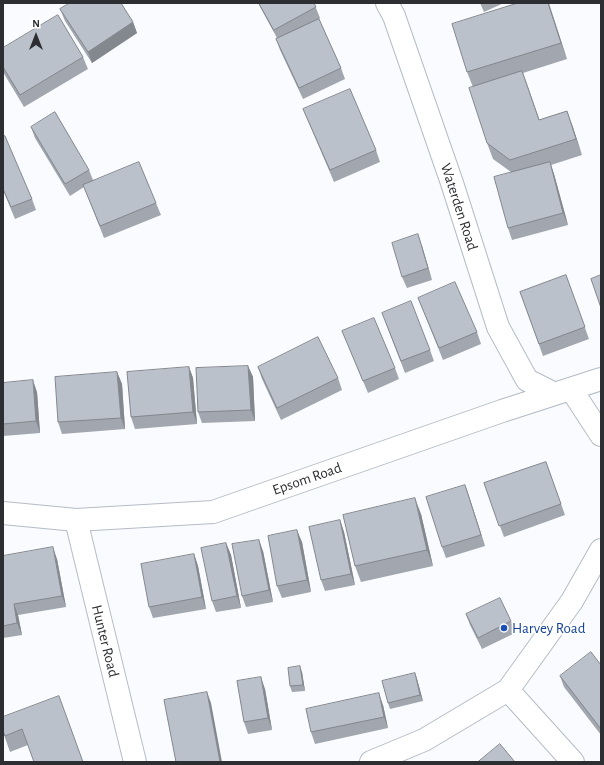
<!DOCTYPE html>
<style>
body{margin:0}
#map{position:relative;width:604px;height:765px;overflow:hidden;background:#fafbfe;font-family:"Alegreya Sans",sans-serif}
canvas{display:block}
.frame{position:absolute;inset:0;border:4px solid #2c2e32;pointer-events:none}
.north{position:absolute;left:16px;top:16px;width:40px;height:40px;-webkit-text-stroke:3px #fff;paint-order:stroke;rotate:0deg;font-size:11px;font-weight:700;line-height:16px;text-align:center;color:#2c2e32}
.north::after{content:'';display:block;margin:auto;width:14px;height:18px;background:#2c2e32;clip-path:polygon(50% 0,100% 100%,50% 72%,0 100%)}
</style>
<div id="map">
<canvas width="604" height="765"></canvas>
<div class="frame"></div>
<div class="north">N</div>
</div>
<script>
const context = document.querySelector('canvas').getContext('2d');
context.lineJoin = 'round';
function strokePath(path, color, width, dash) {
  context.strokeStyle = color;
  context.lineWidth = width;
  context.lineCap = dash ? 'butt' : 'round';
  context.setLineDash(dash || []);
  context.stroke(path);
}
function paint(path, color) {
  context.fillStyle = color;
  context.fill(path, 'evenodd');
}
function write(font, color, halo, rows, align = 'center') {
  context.font = font + ' "Alegreya Sans",sans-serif';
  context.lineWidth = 3.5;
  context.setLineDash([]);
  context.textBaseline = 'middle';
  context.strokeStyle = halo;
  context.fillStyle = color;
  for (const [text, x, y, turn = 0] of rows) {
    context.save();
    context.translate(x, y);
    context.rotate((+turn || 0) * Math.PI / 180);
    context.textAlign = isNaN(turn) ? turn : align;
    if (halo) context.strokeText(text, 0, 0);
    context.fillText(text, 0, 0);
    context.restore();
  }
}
const street = new Path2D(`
 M571,389L601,435
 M76,520L135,762
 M508,690L573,762
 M371,762L424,740L508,690L572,601L601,550`);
const primary = new Path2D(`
 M387,3L394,16L452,183L498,327L527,380L553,393
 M3,513L76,520L213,512L502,411L601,379`);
strokePath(street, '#b5bcc6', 24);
strokePath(primary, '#b5bcc6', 24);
strokePath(street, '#fff', 22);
strokePath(primary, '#fff', 22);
paint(new Path2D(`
 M258,3H314L320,18L319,19L341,68L345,79L303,99L280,50L276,39L277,38Z
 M480,3H504L484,12Z
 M518,3H549L567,59L523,73L539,120L567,111L582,155L551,165L554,174L568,225L512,240L508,228L511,172L493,159L487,143L473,87L467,72Z
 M60,9L133,22L137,33L92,63L65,21Z
 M3,48L83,57L88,69L24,107L3,72Z
 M303,109L376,150L380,162L334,182L308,121Z
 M31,127L89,170L93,180L156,203L161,215L104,238L84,187L70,196L35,138Z
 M3,137L32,199L36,210L15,219L3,190Z
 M422,246L432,280L407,288L402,277Z
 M566,275L589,339L543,356L520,292Z
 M418,298L477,332L481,344L443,360Z
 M386,324L430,350L434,361L405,373Z
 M342,331L395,368L399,379L368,393Z
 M248,366L253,377L255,421L202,423L198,412Z
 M189,367L193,378L197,424L135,429L131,417Z
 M258,367L338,378L342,390L281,420L262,379Z
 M117,372L122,384L125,429L62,434L58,422Z
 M3,383L37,392L40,433L3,436Z
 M546,462L565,515L504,537L484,483Z
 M465,485L485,546L446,558L442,547Z
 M421,514L433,566L361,582L355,566Z
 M340,520L344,532L355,585L325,591L321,580Z
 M302,542L311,592L282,598L277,586Z
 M226,543L231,555L241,608L216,612L212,601Z
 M263,551L273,602L246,607L242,596Z
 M194,554L198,566L206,609L153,618L149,607Z
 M3,556L57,559L66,607L18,615L22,635L3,638Z
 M466,614L511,621L515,633L482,649L470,625Z
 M601,665V735L564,687L560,676Z
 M302,672L305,691L292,692L290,686Z
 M415,673L417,679L423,701L390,709L388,703Z
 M265,689L272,730L248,734L244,722Z
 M383,705L388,728L315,744L311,732Z
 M3,717L83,762L28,745L10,752L3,732Z`), '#a1a6af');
paint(new Path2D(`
 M548,3L551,11L567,59L561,43Z
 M133,22L137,33L92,63L88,52Z
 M522,71L528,87L545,136L539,120Z
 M567,111L573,127L582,155L576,139Z
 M550,162L554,174L568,225L563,213Z
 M418,234L422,246L432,280L428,268Z
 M248,366L253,377L255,421L251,410Z
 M189,367L193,378L197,424L193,412Z
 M117,372L122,384L125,429L121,418Z
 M33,380L37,392L40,433L36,421Z
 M465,485L469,496L485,546L481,535Z
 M415,498L421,514L433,566L427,550Z
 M340,520L344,532L355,585L351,574Z
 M297,530L302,542L311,592L307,580Z
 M259,540L263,551L273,602L269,590Z
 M226,543L231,555L241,608L237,596Z
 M53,547L57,559L66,607L62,596Z
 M194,554L198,566L206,609L202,597Z
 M14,604L18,615L22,635L17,623Z
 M300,666L302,672L305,691L303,685Z
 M415,673L417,679L423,701L420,695Z
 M261,677L265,689L272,730L268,718Z
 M207,692L211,703L222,762H220Z
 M379,693L383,705L388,728L384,717Z`), '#83878e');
const building = new Path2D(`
 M70,3H121L133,22L88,52L60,9Z
 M259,3H314L316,7L274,30Z
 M518,3H548L561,43L467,72L452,24Z
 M58,15L83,57L20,95L3,67V48Z
 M319,19L341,68L299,88L276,39Z
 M522,71L539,120L567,111L576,139L510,160L487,143L469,88Z
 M350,89L376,150L330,170L303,109Z
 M55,112L89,170L65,184L31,127Z
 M5,136L32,199L11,207L3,189V137Z
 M139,162L156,203L100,226L83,185Z
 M550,162L563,213L508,228L494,177Z
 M418,234L428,268L402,277L392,243Z
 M566,275L585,327L539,344L520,292Z
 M601,275V308L591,279Z
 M455,282L477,332L439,348L418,298Z
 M411,301L430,350L401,361L382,313Z
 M374,318L395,368L363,381L342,331Z
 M318,337L338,378L277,408L258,367Z
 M248,366L251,410L198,412L196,368Z
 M189,367L193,412L131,417L127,372Z
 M117,372L121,418L58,422L55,377Z
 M33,380L36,421L3,424V383Z
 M546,462L561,504L499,526L484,483Z
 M465,485L481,535L442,547L426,497Z
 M415,498L427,550L355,566L343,515Z
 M340,520L351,574L321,580L309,527Z
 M297,530L307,580L277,586L268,536Z
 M259,540L269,590L242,596L232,544Z
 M226,543L237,596L212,601L201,548Z
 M53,547L62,596L14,604L17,623L3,626V556Z
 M194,554L202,597L149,607L141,564Z
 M500,598L511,621L478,638L466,614Z
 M591,652L601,665V729L560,676Z
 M300,666L303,685L290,686L288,668Z
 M415,673L420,695L388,703L382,681Z
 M261,677L268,718L244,722L237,681Z
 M207,692L220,762H176L164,700Z
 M379,693L384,717L311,732L306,709Z
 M59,696L83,762H34L22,729L5,736L3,731V717Z
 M500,744L515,762H478Z`);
paint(building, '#bbc1cb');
strokePath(building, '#83878e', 1);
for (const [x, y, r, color] of [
 [504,628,4,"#1a4fb4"]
]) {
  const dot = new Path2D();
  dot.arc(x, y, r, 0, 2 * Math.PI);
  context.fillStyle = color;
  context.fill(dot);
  strokePath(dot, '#fff', 1.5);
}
write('15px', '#2c2e32', '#fff', [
 ["Waterden Road",459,207,72],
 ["Epsom Road",307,479,-19],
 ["Hunter Road",105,641,76]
]);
write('15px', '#164399', '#fff', [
 ["Harvey Road",512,628]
], 'left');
</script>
